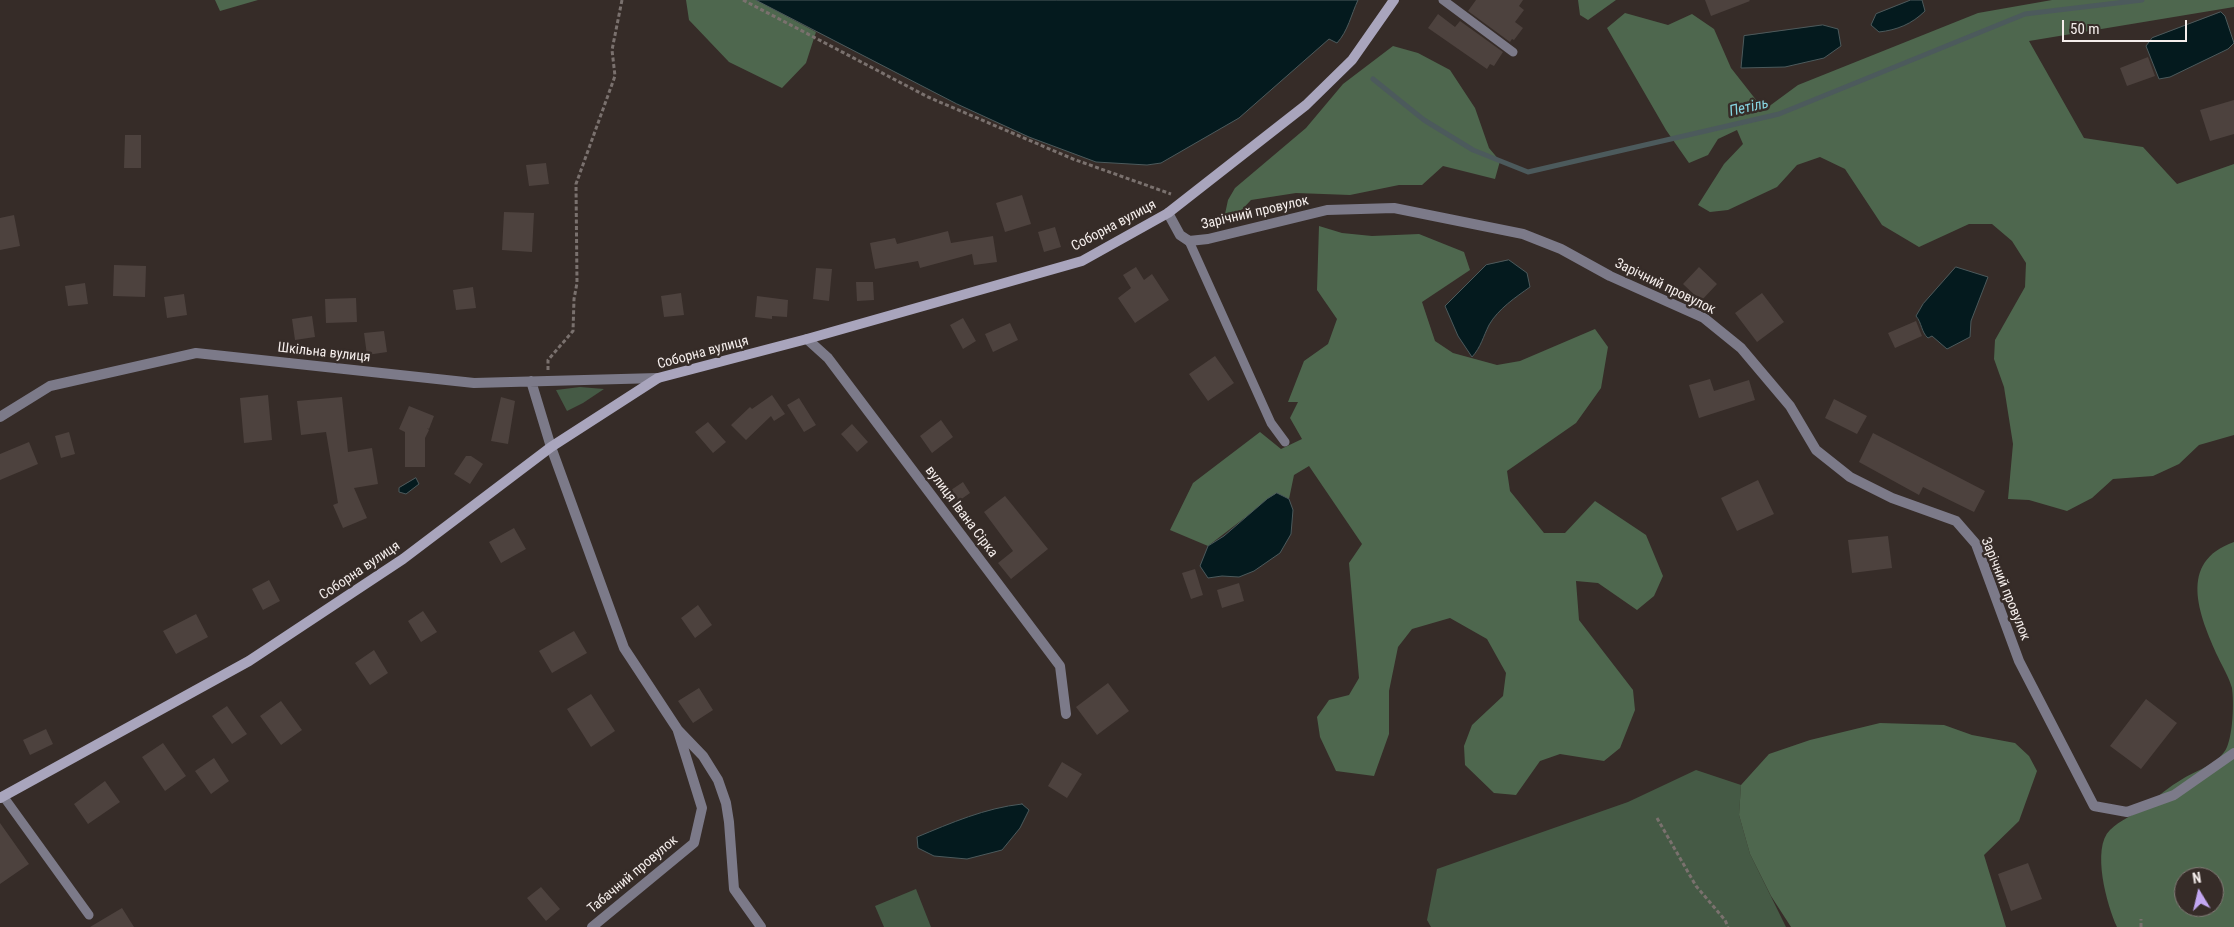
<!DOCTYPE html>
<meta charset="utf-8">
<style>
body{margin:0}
#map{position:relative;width:2234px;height:927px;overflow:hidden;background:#362c28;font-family:"Roboto Condensed",sans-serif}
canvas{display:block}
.north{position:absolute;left:2174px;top:867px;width:50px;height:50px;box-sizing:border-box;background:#362c28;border:1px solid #827a76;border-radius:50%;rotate:351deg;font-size:14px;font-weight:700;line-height:20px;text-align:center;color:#f5eeec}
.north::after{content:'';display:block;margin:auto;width:18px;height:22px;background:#c3a7f2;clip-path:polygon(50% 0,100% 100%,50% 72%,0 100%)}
.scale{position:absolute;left:2062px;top:20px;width:125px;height:22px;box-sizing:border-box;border:2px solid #f5eeec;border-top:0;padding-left:6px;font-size:15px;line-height:18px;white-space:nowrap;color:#f5eeec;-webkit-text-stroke:4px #362c28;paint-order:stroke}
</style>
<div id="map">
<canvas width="2234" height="927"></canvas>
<div class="north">N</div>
<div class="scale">50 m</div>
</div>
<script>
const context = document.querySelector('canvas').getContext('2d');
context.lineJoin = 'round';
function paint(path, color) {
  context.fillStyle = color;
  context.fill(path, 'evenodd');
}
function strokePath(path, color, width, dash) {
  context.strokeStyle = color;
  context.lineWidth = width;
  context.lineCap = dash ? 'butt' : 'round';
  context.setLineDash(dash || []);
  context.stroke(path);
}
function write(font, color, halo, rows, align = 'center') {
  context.font = font + ' "Roboto Condensed",sans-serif';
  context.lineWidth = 5;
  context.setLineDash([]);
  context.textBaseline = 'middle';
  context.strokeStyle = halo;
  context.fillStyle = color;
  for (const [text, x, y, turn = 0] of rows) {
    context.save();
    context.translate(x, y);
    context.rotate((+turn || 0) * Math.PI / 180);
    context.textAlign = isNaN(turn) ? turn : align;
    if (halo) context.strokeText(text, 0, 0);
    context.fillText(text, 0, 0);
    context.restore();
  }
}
paint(new Path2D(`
 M580,387L604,389L583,403L567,411L556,390Z
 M1696,770L1741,785L1739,815L1750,854L1786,927H1431L1427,920L1437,869L1628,802Z
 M916,889L931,927H884L875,906Z`), '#455a45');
paint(new Path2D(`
 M215,0H258L220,11Z
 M686,0H756L816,32L806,63L782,88L729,62L689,20Z
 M1578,0H1616L1588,20L1580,15Z
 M2052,0H2234V7L2029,41L2084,138L2143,147L2177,184L2234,164V435L2199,445L2179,464L2153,476L2113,479L2092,498L2067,511L2029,500L2008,499L2013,444L2004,387L1994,359L1995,340L2025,287L2026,263L2012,241L1992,224H1969L1919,247L1882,225L1845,169L1820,157L1797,165L1777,187L1728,210L1710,212L1698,205L1724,164L1743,144L1737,130L1718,139L1708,155L1689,163L1666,130L1607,28L1625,13L1668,25L1692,14L1714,29L1731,68L1764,110L1798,85L1978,13Z
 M1393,46L1418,53L1450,70L1475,108L1489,148L1500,161L1495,179L1443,166L1422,185H1399L1350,195L1296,193L1251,200L1234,218L1225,214L1228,200L1235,188L1306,128L1343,84Z
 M1319,226L1342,233L1372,236L1419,234L1464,252L1470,270L1422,302L1435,341L1453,353L1497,365L1520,361L1595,329L1608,347L1601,388L1576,423L1507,471L1510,491L1544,533H1565L1595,501L1646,535L1663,576L1654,596L1637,610L1598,583L1576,581L1579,620L1633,690L1635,710L1620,748L1604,761L1560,754L1540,761L1516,795L1494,793L1465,765L1464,746L1472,725L1503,696L1506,673L1487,639L1450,618L1412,629L1398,647L1389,691V734L1374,776L1336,771L1320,737L1317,717L1329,700L1349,695L1359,678L1349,563L1362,544L1309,466L1294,475L1289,499L1277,493L1208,546L1170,530L1193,483L1260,432L1281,449L1302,439L1290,418L1298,402H1288L1304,361L1328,344L1337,319L1317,290Z
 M2234,542V927H2117C2107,906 2091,848 2110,830C2120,820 2134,815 2145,807C2160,795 2167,788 2184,778C2198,770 2220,763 2227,747C2233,733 2234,703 2232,688C2229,677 2222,666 2218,657C2199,615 2177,562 2234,542ZM2184,877H2214V907H2184Z
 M1880,723L1944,725L1972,735L2015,743L2029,756L2037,771L2019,821L1984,855L2006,927H1791L1771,896L1750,854L1739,815L1741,785L1769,754L1810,740Z`), '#4e674e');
const water = new Path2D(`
 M756,0H1358C1351,15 1348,31 1337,43L1329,39L1239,118L1161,163L1147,165L1096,162L1029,137L957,104Z
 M1911,0H1922L1925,11C1912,24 1897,30 1879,32L1871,25L1876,14Z
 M2221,12L2225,16L2234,43L2228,49L2170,77L2159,79L2146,46L2152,38Z
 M1823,25L1838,29L1841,46L1824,58L1785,67L1741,68L1744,36Z
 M1509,260L1527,273L1530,287C1516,297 1498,309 1489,325C1483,337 1481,347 1472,357L1458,336L1445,306L1486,265Z
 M1956,267L1988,277L1971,321L1970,337L1947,349L1932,336L1928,338C1921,332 1922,323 1916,316L1923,304Z
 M416,478L419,484L406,494L399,492V488Z
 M1277,493L1289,499L1293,510L1291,534L1280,553L1254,571L1239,577L1222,576L1208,578L1200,566L1208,546L1224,536L1267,499Z
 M1022,804L1029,810L1020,828L1002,850L967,859L934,856L918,848L917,837C951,823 985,808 1022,804Z`);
paint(water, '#041a1e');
strokePath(water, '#4c5a5c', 1);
strokePath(new Path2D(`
 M1373,79L1424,120L1473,150L1528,172L1779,114L2025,14L2142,0`), '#4c5a5c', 5);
paint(new Path2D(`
 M1476,0H1523L1519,6L1524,10L1515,22L1523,28L1514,40L1512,39L1510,42L1468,11Z
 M1705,0H1749L1750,1L1711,16Z
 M1438,14L1455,27L1460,21L1503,52L1494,66L1490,64L1487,69L1428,28Z
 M2148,57L2155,76L2127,86L2120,68Z
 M2234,100V134L2210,141L2200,110Z
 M125,135H141V168H124Z
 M546,163L549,184L529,186L526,165Z
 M1022,195L1031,224L1005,232L996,203Z
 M504,212L534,213L532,252L502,250Z
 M14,215L20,246L0,250V218Z
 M1055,227L1061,247L1044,252L1038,232Z
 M948,231L951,243L993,236L997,262L974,265L972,254L920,268L918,261L875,269L870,243L895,238L897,244Z
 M114,265L146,266L145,297L113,296Z
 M1136,267L1144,280L1152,274L1169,300L1135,323L1118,298L1131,288L1123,275Z
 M1699,267L1717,284L1701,301L1683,284Z
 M816,268L832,269L829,301L813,299Z
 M856,282H873L874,300L857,301Z
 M85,283L88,304L68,306L65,286Z
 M473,287L476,308L456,310L453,290Z
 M681,293L684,315L664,317L661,296Z
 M1762,293L1784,322L1757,342L1735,313Z
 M184,294L187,315L167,318L164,297Z
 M757,296L788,300L787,317L772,316V319L755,317Z
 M356,298L357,322L326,323L325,299Z
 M312,316L315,337L295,340L292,319Z
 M963,318L976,341L963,349L950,325Z
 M1916,321L1922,336L1895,348L1888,333Z
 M1010,323L1018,340L993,352L985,334Z
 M384,331L387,352L367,355L364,333Z
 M1215,356L1234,383L1208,401L1189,374Z
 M1710,379L1714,391L1749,380L1755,400L1699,418L1689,385Z
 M268,395L272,440L244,443L240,398Z
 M772,395L785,414L774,421L771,416L746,440L731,425L750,407L752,409Z
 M342,397L348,452L372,448L378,484L354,488L367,518L343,528L333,505L338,503L326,432L301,435L297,401Z
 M501,397L515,401L508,444L491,441Z
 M799,398L816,425L804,432L787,405Z
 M1834,399L1867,416L1857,434L1825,418Z
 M409,406L434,416L429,429L427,428L429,430L425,438V467H405V432L399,429Z
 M941,420L953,437L932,453L920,436Z
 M708,422L726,442L713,453L695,432Z
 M852,424L868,442L857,452L841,434Z
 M69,432L75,454L61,458L55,436Z
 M1873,433L1985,491L1974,512L1923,487L1919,495L1859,462Z
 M29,442L38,464L0,480V454Z
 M466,456H471L483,464L470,484L454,474Z
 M1758,480L1774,514L1737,531L1721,498Z
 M963,482L970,493L953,505L945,494Z
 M1005,496L1048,549L1011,579L998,563L1013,551L984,512Z
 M514,528L526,549L501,563L489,542Z
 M1888,536L1892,568L1852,573L1848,540Z
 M1195,569L1203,595L1191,599L1182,573Z
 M269,580L280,601L263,610L252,589Z
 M1239,583L1244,601L1222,608L1217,590Z
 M698,605L712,625L695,638L681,618Z
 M423,611L437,632L421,642L408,621Z
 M196,614L208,637L176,654L163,631Z
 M574,631L587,653L552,673L539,651Z
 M374,650L388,673L370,685L355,663Z
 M1108,683L1129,711L1097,735L1076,707Z
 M699,688L713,710L693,723L678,701Z
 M591,694L615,731L591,747L567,709Z
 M2146,699L2177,723L2141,769L2110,746Z
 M281,701L302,730L281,745L260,716Z
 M227,706L247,734L232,744L212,716Z
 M46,729L53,744L30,755L23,740Z
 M163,743L186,776L165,791L142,757Z
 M214,758L229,781L211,794L195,771Z
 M1062,762L1082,774L1067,798L1048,786Z
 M105,781L120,802L88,824L74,804Z
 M0,823L29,864L0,884Z
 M2028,863L2042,899L2011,911L1998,874Z
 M541,887L560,909L546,921L527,898Z
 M122,908L134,927H90Z`), '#4d423e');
strokePath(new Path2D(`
 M743,0L928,97L1073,159L1171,194
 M548,370V360L573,331L574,299L577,283L576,184L615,76L612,50L622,0
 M1657,818L1696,886L1725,920L1728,927
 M2141,927V919`), '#7a716e', 3, [4, 2.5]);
strokePath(new Path2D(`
 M1443,0L1513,52
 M1189,241L1271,423L1285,442
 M3,796L89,915`), '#7c7a89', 9);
strokePath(new Path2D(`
 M1168,213L1180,235L1189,241L1208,239L1327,210L1394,208L1523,234L1561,249L1610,276L1704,318L1741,348L1790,406L1816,450L1850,477L1892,498L1956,521L1976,544L2019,661L2094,806L2127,812L2174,795L2234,753
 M807,339L828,358L1060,666L1066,714
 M531,381L551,447L624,648L678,730L703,756L718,780L726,803L729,822L734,889L761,927
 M0,417L50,386L196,353L474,383L658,378
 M592,927L694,843L702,808L678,731`), '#7c7a89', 10);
strokePath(new Path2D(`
 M0,798L249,661L403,559L551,447L658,378L807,339L1082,261L1168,213L1306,105L1352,60L1394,0`), '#a9a5bd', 10);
write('14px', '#f5eeec', '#362c28', [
 ["Зарічний провулок",1255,213,-13],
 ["Соборна вулиця",1114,226,-28],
 ["Зарічний провулок",1665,287,26],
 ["Шкільна вулиця",324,353,6],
 ["Соборна вулиця",703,353,-15],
 ["вулиця Івана Сірка",961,512,53],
 ["Соборна вулиця",360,571,-34],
 ["Зарічний провулок",2005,589,68],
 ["Табачний провулок",633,875,-40]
]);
write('italic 15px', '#87d6e2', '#362c28', [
 ["Петіль",1749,108,-13]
]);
</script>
